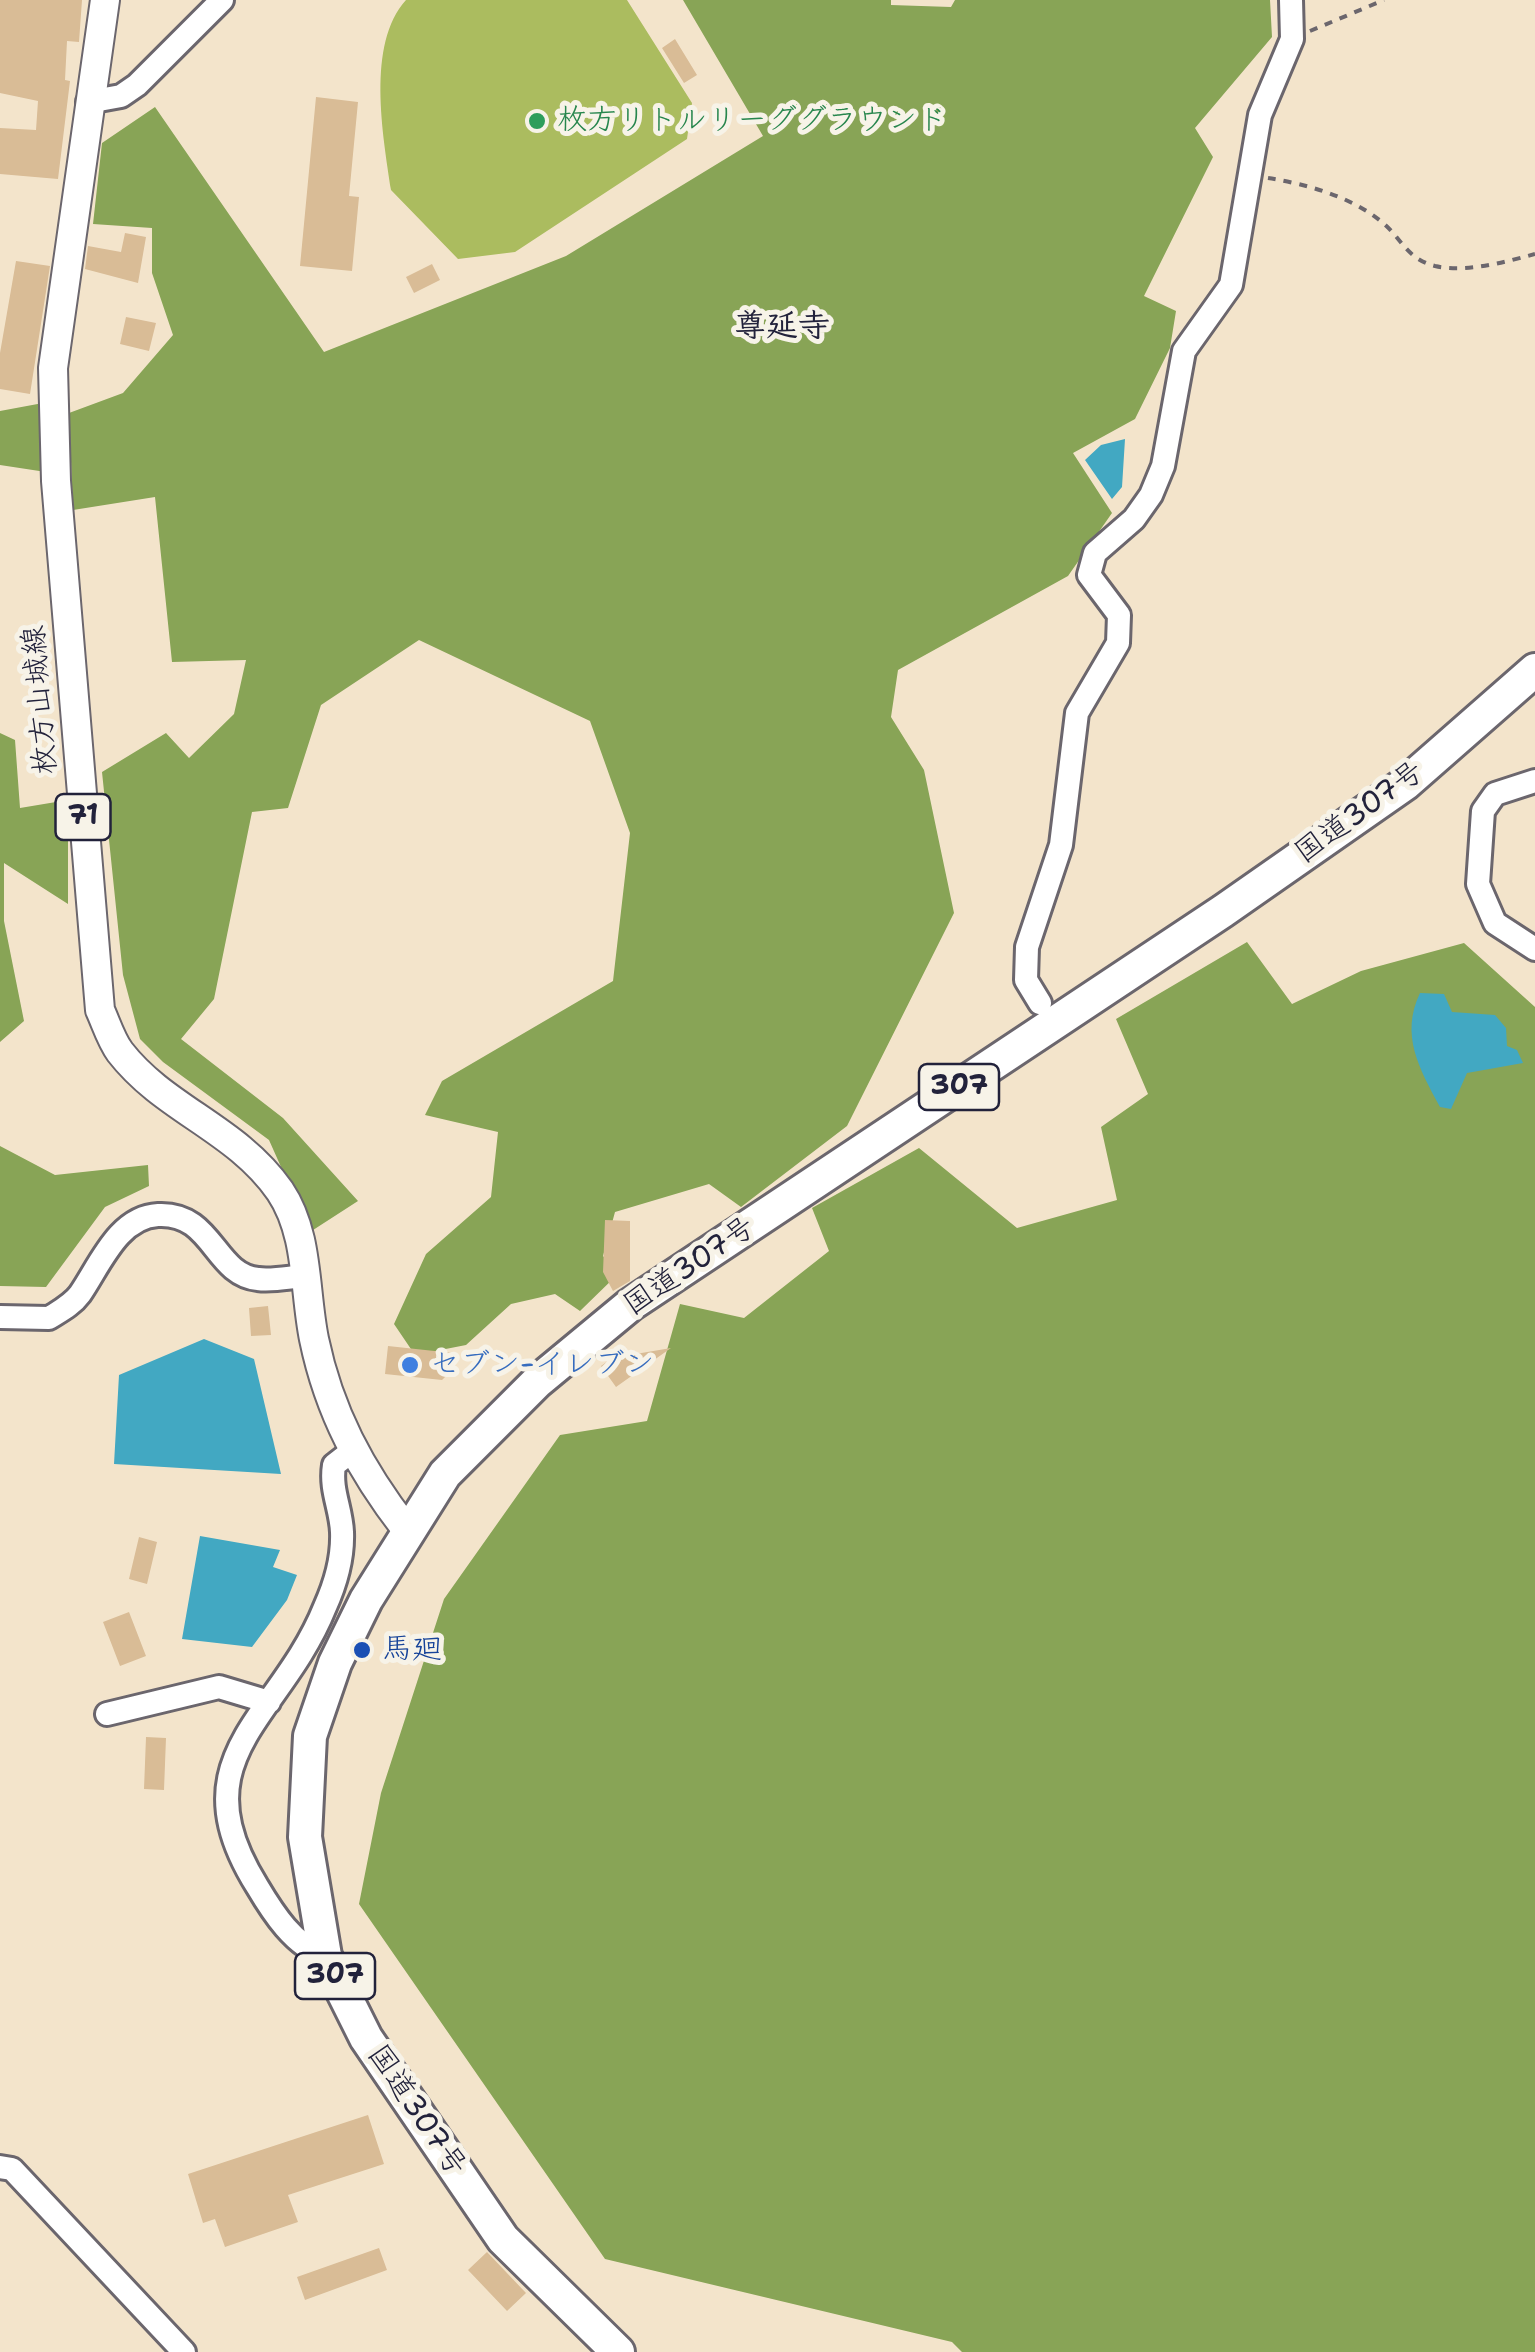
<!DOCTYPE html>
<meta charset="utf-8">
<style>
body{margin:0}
canvas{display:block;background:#f3e4cb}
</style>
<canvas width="1535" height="2352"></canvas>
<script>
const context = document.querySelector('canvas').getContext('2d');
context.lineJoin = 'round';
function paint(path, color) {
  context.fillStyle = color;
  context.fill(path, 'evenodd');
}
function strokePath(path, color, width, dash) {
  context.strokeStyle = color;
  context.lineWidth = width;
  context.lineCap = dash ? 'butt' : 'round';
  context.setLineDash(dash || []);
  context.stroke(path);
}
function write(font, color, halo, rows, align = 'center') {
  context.font = font + ' "Shantell Sans","Klee One",sans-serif';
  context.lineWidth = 10;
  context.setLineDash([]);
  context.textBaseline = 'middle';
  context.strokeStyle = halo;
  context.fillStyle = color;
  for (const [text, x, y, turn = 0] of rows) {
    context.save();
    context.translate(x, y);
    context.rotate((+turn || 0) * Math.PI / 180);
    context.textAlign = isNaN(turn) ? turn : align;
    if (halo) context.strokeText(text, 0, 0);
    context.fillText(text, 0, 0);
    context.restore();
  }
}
paint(new Path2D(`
 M406,0H627L692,103L687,139L515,252L458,259L391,190C383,135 366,44 406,0Z`), '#abbc5f');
paint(new Path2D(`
 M683,0H891V5L951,7L955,0H1270L1272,37L1195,128L1213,157L1144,296L1176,311L1170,348L1135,419L1073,453L1112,513L1068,576L898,670L891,717L924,770L954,913L847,1126L741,1207L709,1184L615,1212L603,1256L618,1274L580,1311L555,1294L511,1304L466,1345L415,1355L394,1324L426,1254L491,1197L498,1132L425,1115L442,1081L613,981L630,833L590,721L419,640L321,705L288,808L252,812L214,999L181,1039L283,1118L358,1201L310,1232L269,1140L163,1062L140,1039L123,975L102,772L166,733L189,758L234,714L246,660L172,662L155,497L73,510L69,413L123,393L173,335L152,273V228L93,224L102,143L155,107L324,352L566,256L763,136Z
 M43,403L46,472L0,465V411Z
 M0,733L15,740L20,808L68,800V904L4,863V921L24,1021L0,1042Z
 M1247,942L1292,1004L1361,971L1464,943L1535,1007V2352H962L952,2342L605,2259L359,1904L381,1793L444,1599L560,1435L647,1421L680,1304L744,1318L829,1251L812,1208L919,1148L1017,1228L1117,1200L1101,1127L1148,1094L1116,1019Z
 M0,1146L55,1175L148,1165L149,1186L105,1207L46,1287L0,1286Z`), '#88a456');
paint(new Path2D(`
 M1125,439L1122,487L1112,499L1085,460L1101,445Z
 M1420,993L1444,994L1452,1012L1495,1015L1506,1028L1507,1046L1517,1050L1523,1063L1467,1073L1451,1109L1440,1107C1419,1068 1400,1035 1420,993Z
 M204,1339L254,1359L281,1474L114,1464L119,1375Z
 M200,1536L280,1550L273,1567L297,1575L287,1600L252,1647L182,1639Z`), '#42a8c2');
paint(new Path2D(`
 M0,0H82L79,42L67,41L65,80L70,81L58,179L0,174V128L36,130L38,101L0,93Z
 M675,39L697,75L684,83L662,48Z
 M316,97L358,102L349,196L359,197L352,271L300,266Z
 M125,233L146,237L138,283L85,269L88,246L121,252Z
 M16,261L50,266L30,394L0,389V353Z
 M432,264L440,280L414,293L406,277Z
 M126,317L156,323L149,351L120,344Z
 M605,1220L630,1221V1281L613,1291L603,1272Z
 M268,1306L271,1335L251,1336L249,1308Z
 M388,1346L453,1353L451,1371L442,1380L385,1374Z
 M671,1348L616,1387L601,1366L612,1358Z
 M139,1537L157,1542L147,1584L129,1579Z
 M129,1612L146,1656L120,1666L103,1622Z
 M146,1737L166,1738L164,1790L144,1789Z
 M368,2115L384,2164L288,2195L298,2222L225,2247L215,2219L203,2223L188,2174Z
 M379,2248L387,2270L305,2300L297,2277Z
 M487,2252L526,2293L507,2311L468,2270Z`), '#d9bc96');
const minor = new Path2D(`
 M88,102L121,96L137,85L222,0
 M1535,781L1495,794L1483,811L1478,884L1495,923L1535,949
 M1040,1003L1026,980L1027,947L1061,845L1077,713L1118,643L1119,615L1089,575L1095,553L1134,519L1151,495L1163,466L1184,351L1231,285L1260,115L1292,39L1291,0
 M0,1317L49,1318C60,1311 72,1305 80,1294C100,1265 118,1217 158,1215C213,1212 214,1275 258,1279C273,1281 290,1277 305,1276
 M107,1714L219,1687L269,1702
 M325,1956C294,1946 273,1913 257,1886C176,1756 280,1719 325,1607C335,1585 343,1557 342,1532C341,1508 330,1490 334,1465L352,1451
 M0,2167L12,2169L184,2352`);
const major = new Path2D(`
 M105,0L53,368L56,481L100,1010C106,1023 111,1040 120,1052C165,1110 236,1128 280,1191C309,1234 304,1290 314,1339C329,1412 361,1471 406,1529`);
const highway = new Path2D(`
 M618,2352L503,2239L366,2038L325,1956L305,1837L310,1736L335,1663L366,1600L445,1474L537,1382L630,1305L1223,911L1405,784L1535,670`);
strokePath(minor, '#6b666d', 28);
strokePath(major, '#6b666d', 32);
strokePath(highway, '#6b666d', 38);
strokePath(new Path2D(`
 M1310,31L1384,0
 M1268,178C1306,184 1353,197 1383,223C1402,239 1407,259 1435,266C1466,273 1505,262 1535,254`), '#6b666d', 4, [8, 8]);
strokePath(minor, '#fff', 22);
strokePath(major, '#fff', 28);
strokePath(highway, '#fff', 32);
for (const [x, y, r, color] of [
 [537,121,10,"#2e9e5b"],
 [410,1365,10,"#3f7fe0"],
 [362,1650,10,"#1a4fb4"]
]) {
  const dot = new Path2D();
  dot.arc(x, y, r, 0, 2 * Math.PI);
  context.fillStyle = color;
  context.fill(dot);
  strokePath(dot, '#f7f3e8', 4);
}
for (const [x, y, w] of [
 [83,817,55],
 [959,1087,80],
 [335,1976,80]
]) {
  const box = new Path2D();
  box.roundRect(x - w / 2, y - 23, w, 46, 8);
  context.fillStyle = '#f7f3e8';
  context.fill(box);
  strokePath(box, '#22223b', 2.5);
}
write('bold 28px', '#22223b', null, [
 ["71",83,817],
 ["307",959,1087],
 ["307",335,1976]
]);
write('30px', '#27864d', '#f7f3e8', [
 ["枚方リトルリーググラウンド",557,121]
], 'left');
write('30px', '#22223b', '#f7f3e8', [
 ["枚方山城線",41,700,-95],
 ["国道307号",1360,813,-36],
 ["国道307号",690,1267,-34],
 ["国道307号",416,2111,56]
]);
write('30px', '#366cbe', '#f7f3e8', [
 ["セブン-イレブン",430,1365]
], 'left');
write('30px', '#164399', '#f7f3e8', [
 ["馬廻",382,1650]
], 'left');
write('bold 32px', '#22223b', '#f7f3e8', [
 ["尊延寺",782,328]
]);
</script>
